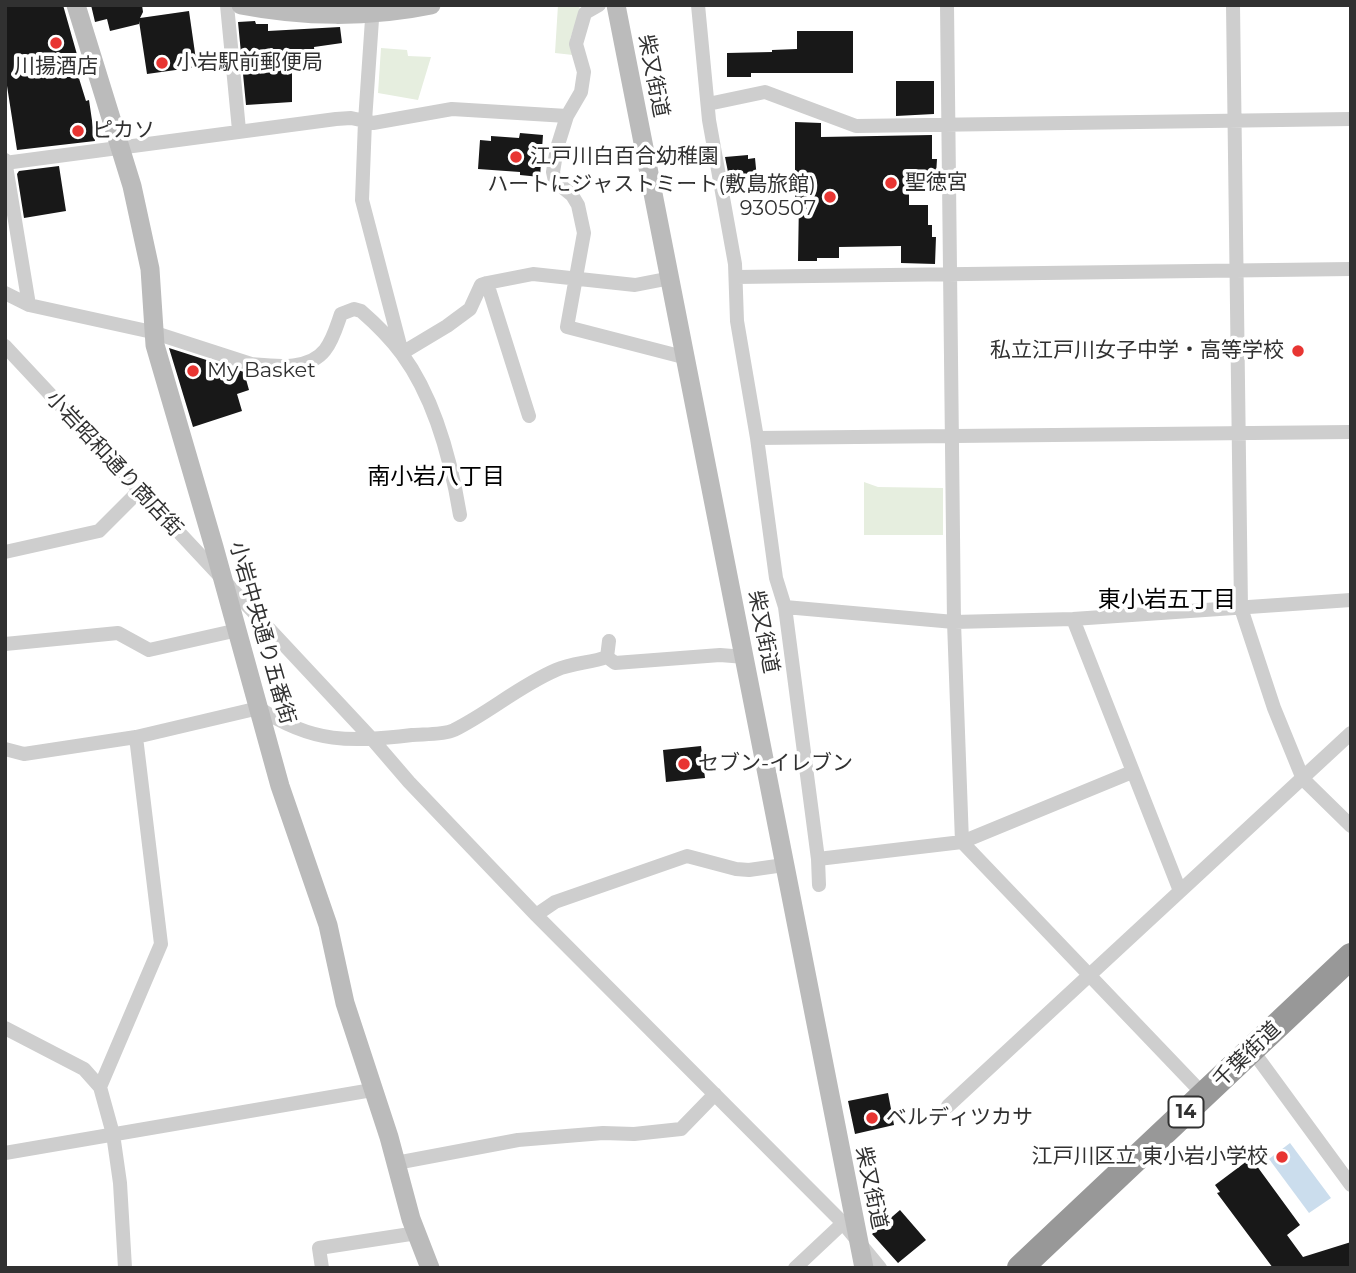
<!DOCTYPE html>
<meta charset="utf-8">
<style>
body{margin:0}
#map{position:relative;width:1356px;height:1273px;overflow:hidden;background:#fff;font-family:Montserrat,sans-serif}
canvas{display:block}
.frame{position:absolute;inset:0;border:7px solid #313131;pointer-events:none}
</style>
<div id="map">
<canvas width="1356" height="1273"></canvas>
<div class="frame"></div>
</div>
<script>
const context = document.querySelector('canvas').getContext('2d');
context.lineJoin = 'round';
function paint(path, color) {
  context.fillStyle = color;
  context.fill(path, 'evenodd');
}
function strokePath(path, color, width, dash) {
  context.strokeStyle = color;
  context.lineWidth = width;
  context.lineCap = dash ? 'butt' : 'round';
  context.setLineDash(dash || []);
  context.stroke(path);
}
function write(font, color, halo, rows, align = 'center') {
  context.font = font + ' Montserrat,"Noto Sans JP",sans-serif';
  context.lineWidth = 7;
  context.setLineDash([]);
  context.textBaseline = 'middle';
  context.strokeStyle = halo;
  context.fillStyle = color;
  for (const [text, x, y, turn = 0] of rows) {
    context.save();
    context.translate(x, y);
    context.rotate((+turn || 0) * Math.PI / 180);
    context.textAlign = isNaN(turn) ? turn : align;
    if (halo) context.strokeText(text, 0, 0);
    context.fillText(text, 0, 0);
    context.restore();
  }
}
paint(new Path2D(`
 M558,5H579L580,10L570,39L573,55L555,53Z
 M381,48L407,50L408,56L431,57L418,100L378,93Z
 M864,482L878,487L943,488V535H864Z`), '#e6eedf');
paint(new Path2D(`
 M1290,1143L1331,1198L1309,1213L1269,1159Z`), '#cbdded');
paint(new Path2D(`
 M5,5H63L78,58L73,59L86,101L89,100L95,141L17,150L5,73Z
 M91,5H142L143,12L140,18L189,11L197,67L147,74L139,21V24L110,31L107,19L95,22Z
 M255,21L256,24H268V31L340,27L342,43L314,47L316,69L292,71V102L246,105L238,22Z
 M797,31H853V73H751V77H727V53L772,52V50L797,49Z
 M896,81H934V114L896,116Z
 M795,122L821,123V137L932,135V159H937L936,175L909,174V205H928V225H932V237H936L935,264L901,263V246L839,247V258H817V261H798L799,200H795Z
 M520,133L543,135L540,177L520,175V172L478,169L480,140L491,141V136L519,138Z
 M748,155V159L755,158L757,179L730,182L725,157Z
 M59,166L66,211L24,218L17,174L19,171Z
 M169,348L244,372L249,390L237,394L242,411L193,427Z
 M701,746L705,778L666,782L663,750Z
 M888,1093L894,1125L855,1134L848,1101Z
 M1251,1158L1300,1225L1287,1235L1303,1257L1351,1242V1268H1273L1217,1193L1220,1192L1215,1185Z
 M900,1210L926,1240L898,1263L872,1234Z`), '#181818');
strokePath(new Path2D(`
 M227,5L239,130
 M599,5L585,13L576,44L584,72L581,92L567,116L557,148L553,172L555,181L572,195L578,205L584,233L567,327L687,358
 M698,5L709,120L735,264L737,321L757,438L776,578L785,607L818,859L819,885
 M947,5L954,622L962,842L1204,1095
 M1233,5L1241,608L1274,708L1303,779L1351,826
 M708,104L765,92L856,126L1351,119
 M5,160L29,305
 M5,163L336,119L351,118L365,121L373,5
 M736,277L1351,269
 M487,283L529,416
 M5,293L29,305L152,332L251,364C274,366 309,371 325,350C333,340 337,325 341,314L354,309L361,311C376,324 390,338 402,354C435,399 451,460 460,515
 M5,346L372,739L409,782L536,915L843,1223L880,1268
 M401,349L362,200L365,121L373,123L452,109L567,116
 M402,353L447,326L470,309L481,285L487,283L533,274L635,285L671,278
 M757,438L1351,432
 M5,552L99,531L139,491
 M785,607L954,622L1073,619L1351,600
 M1073,619L1180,891
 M5,644L118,633L149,650L238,630
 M607,657L615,663L720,655L745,657
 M5,749L24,754L136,737L259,708C313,744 351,742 412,735C425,734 443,735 454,730C490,712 519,686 556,670C572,663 590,663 607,657L609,641
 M818,859L962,842L1132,772
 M536,915L555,902L687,856L736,869L749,870L784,865
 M5,1028L84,1069L100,1087L113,1134L120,1183L125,1268
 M1252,1050L1351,1185
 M100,1087L161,944L136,737
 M948,1106L1351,733
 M5,1153L372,1090
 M396,1163L518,1140L603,1133L634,1134L681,1129L715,1094
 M322,1268L319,1248L417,1233
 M795,1268L843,1223`), '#cecece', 14);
strokePath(new Path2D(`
 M76,5L132,186L150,269L155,345L214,547L280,786L328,925L345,1003L389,1137L411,1219L430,1268
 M241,5C302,17 369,18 431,5
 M616,5L864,1268`), '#bbb', 19);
strokePath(new Path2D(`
 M1020,1268L1351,956`), '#989898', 26);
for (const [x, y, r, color] of [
 [56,43,7,"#e83532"],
 [162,63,7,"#e83532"],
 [78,131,7,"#e83532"],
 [516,157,7,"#e83532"],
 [891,183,7,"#e83532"],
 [830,197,7,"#e83532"],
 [1298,351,7,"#e83532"],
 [193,371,7,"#e83532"],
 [684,764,7,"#e83532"],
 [872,1118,7,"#e83532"],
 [1282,1157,7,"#e83532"]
]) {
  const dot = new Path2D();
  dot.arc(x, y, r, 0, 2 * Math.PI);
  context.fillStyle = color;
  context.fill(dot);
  strokePath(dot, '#fff', 2.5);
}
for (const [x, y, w] of [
 [1186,1112,35]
]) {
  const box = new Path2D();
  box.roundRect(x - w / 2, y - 15.5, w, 31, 5);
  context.fillStyle = '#fff';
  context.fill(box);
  strokePath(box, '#313131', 2);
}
write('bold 19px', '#313131', null, [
 ["14",1186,1112]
]);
write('21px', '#313131', '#fff', [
 ["小岩駅前郵便局",176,63],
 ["川揚酒店",56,67,"center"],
 ["ピカソ",92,131],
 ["江戸川白百合幼稚園",530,157],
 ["聖徳宮",905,183],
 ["ハートにジャストミート(敷島旅館)",816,185,"right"],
 ["930507",816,209,"right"],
 ["私立江戸川女子中学・高等学校",1284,351,"right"],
 ["My Basket",207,371],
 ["セブン-イレブン",698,764],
 ["ベルディツカサ",886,1118],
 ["江戸川区立 東小岩小学校",1268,1157,"right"]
], 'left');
write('21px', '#313131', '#fff', [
 ["柴又街道",653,76,79],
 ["小岩昭和通り商店街",114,464,47],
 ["柴又街道",763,632,79],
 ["小岩中央通り五番街",262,633,74],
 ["千葉街道",1247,1055,-44],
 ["柴又街道",871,1188,78]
]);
write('23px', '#000', '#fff', [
 ["南小岩八丁目",436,477],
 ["東小岩五丁目",1167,600]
]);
</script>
